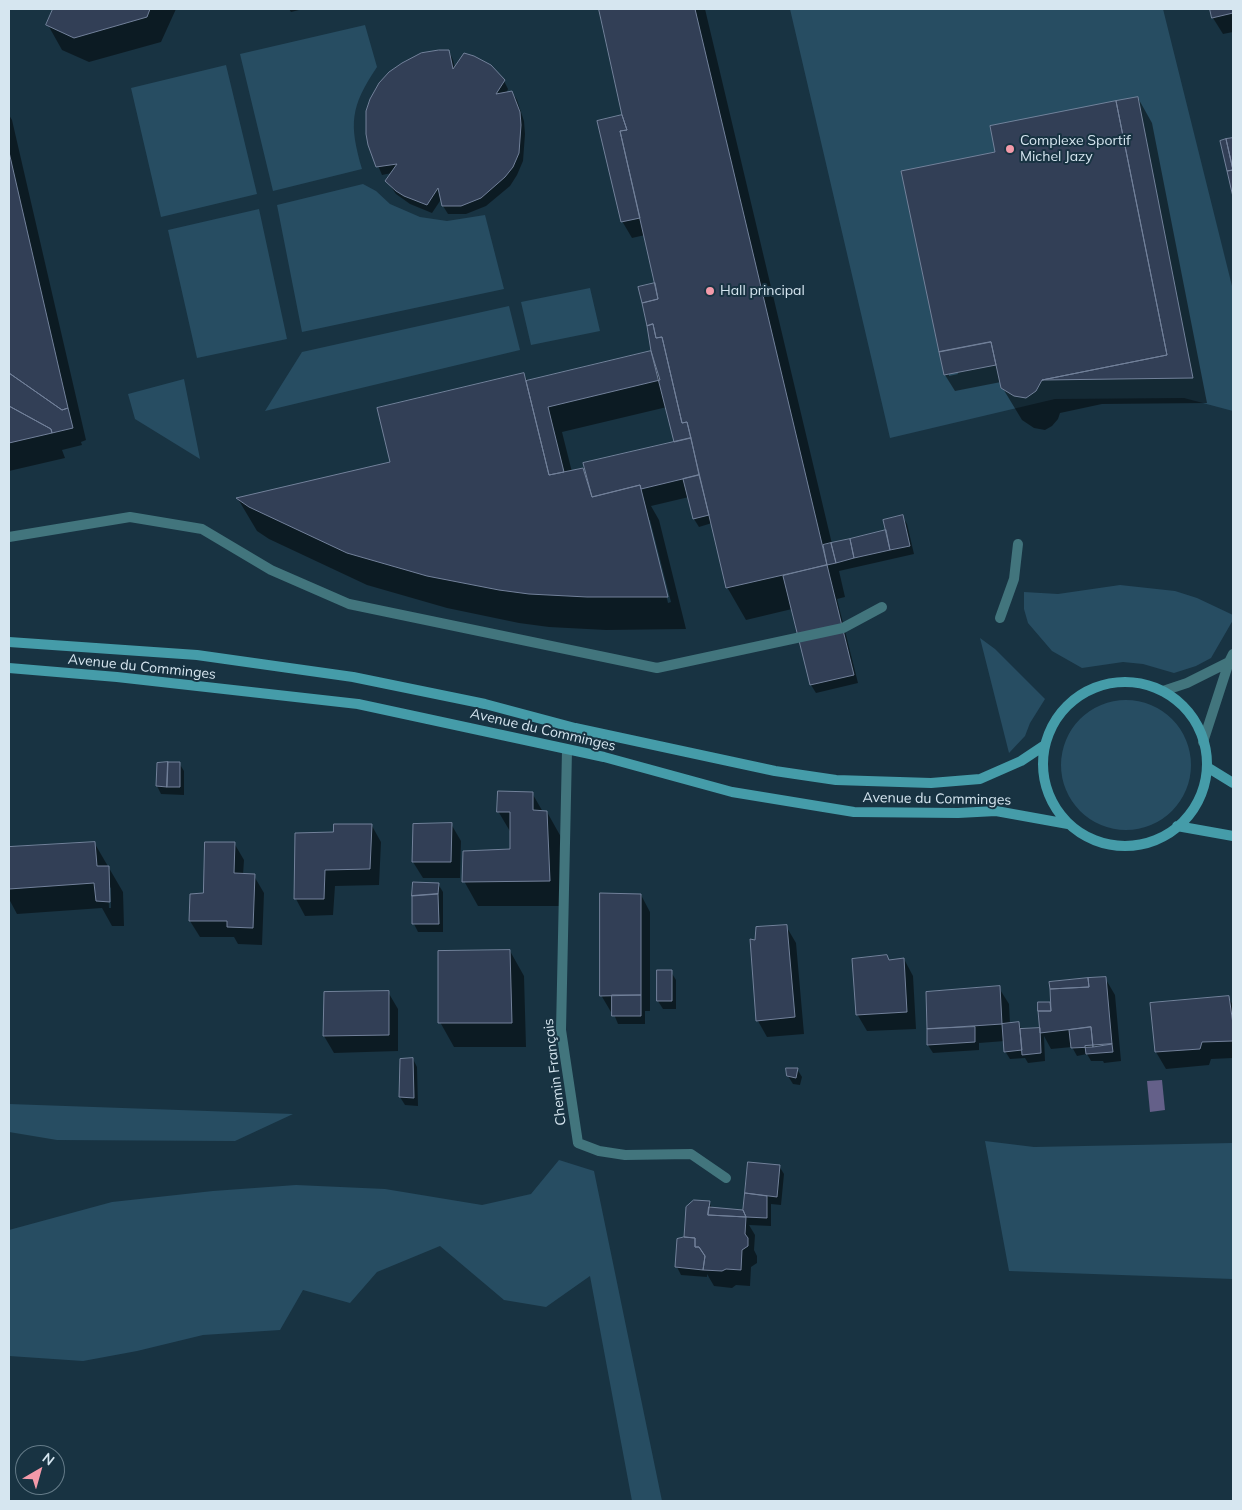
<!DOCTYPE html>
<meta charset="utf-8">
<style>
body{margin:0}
#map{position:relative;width:1242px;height:1510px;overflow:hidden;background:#183342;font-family:Mulish,sans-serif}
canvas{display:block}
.frame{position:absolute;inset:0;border:10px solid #d6e6f0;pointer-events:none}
.north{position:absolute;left:15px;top:1445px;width:50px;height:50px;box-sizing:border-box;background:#183342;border:1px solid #647b88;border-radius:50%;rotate:38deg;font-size:14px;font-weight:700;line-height:20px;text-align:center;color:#d6e6f0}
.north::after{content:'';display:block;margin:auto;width:18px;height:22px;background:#f39aa9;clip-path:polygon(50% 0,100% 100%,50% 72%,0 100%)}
</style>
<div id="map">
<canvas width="1242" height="1510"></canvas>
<div class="frame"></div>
<div class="north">N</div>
</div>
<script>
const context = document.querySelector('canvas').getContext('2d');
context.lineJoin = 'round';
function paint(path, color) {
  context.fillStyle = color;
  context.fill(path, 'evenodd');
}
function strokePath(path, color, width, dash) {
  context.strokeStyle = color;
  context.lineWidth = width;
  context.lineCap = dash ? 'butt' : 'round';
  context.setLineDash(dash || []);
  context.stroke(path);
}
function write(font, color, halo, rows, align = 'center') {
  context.font = font + ' Mulish,sans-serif';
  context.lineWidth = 4;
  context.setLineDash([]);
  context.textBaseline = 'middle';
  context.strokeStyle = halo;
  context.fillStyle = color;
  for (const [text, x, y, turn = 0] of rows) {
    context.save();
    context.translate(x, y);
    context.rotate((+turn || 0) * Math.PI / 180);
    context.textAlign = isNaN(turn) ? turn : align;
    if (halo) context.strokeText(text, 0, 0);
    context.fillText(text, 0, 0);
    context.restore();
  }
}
paint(new Path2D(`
 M790,9H1163L1233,290V411L1184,398L1055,399L890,438Z
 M365,25L377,67C350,107 349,124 362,169L273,191L240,54Z
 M226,65L257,194L161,217L131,88Z
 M363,184L376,191L390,204L420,217L447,221L485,215L504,289L302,332L277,205Z
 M259,209L287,339L197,358L168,230Z
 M590,288L600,331L531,345L521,302Z
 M509,306L520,350L265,411L302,352Z
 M184,379L200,459L135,419L128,394Z
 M1120,585L1175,591L1197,598L1233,615V620L1211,658L1196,666L1174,673L1143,664L1123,662L1082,668L1052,651L1028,623L1024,609V592L1058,594Z
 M980,638L995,649L1045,699L1030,723L1025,736L1009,753Z
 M1061 765a65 65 0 1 1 130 0a65 65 0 1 1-130 0Z
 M9,1104L293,1114L235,1141L57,1140L9,1132Z
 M985,1141L1034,1147L1233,1143V1279L1009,1271Z
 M559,1160L594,1171L662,1501H632L590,1276L546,1307L504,1300L440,1246L377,1272L350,1303L303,1290L280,1330L203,1335L137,1351L83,1361L9,1356V1230L112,1202L213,1191L296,1185L385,1189L482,1205L531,1194Z`), '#274d62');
paint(new Path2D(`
 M1162,1080L1165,1110L1150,1112L1147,1081Z`), '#646089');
paint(new Path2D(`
 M55,9H176L161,42L89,62L62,50L48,25Z
 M289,9H303L291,12Z
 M600,9H705L832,544L887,531L902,516L907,524L914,554L839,571L845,597L837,599L858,683L816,693L811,685L792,609L746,620L727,587L712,523L699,527L694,519L689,497L651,506L659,520L686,629L606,630L549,627L519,623L447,608L367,585L269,539L257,531L238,499L392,462L524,374L528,382L652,352L657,289L645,235L632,238L622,221V116L624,114ZM667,407L676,443L587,477L583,469L572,472L562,432ZM648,520H650L671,602L668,603Z
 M1211,9H1233V32L1223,34L1213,18Z
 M449,51L453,60L455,68L504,81L508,89L506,94L512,92L517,100L524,121L525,134L523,161L517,175L510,186L486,206L466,214H448L443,206L442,198L432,213L410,204L396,194L387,181L392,173L382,175L369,144Z
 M1138,98L1152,123L1207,403L1102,404L1060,413L1058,419L1052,426L1045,430L1034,428L1022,420L1002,387L1001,382L955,391L945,375L996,153ZM957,371L958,374L949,376V373Z
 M9,115L12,120L86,440L81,442L82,445L62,450L65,458L9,471Z
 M1233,139V191L1222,142Z
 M179,763L184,771V795L161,794L157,786Z
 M532,793L543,812H547L561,837L564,906H478L464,881L511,850V833L498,811Z
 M451,824L461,841L460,878H423L413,862Z
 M372,826L381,842L379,885L335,886L333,915L305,916L296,899L334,833Z
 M234,843L244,860L243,875L254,876L264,893L262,945L238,944L234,937H200L190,921Z
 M95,844L123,892L124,926H112L102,908L17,914L9,899V848ZM108,886L111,888V908H109Z
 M414,884H438L443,892V932H418L414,924Z
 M641,895L650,912V1011H645V1024H618L613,1012H611L601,995Z
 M786,926L796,943L804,1034L767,1037L758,1021L756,942Z
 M510,951L524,976L526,1047H454L440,1022Z
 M904,959L913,976L916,1029L867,1031L857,1014L889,961Z
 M671,972L676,980V1009H663L658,1001Z
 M1105,978L1115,995L1121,1061L1104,1063L1103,1061H1091L1087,1054L1077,1056L1072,1047L1051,1049L1044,1036L1045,1061L1028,1063L1025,1058L1010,1059L1005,1051V1041L979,1043V1050L933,1053L928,1045L927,993L999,988L1009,1004L1010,1024H1019L1022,1030L1041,1029L1050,1003L1052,1008Z
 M388,992L398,1009V1051L334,1053L324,1036Z
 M1228,997L1233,1005V1058L1211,1059L1209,1065L1166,1069L1156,1052L1152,1005Z
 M413,1059L417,1067L418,1106L405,1105L400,1097Z
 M797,1069L802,1077L800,1085L793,1084L788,1076Z
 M749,1163L779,1166L784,1174L781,1205L771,1204V1226L749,1225L755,1235L754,1250L757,1256V1263L751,1267L750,1286L736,1285L732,1288L714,1286L707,1274V1277L681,1275L677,1267L687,1240L709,1203L713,1209L744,1211Z`), '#0007');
const building = new Path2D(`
 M53,9H150L147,17L74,38L46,25Z
 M599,9H695L827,565L726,588L687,422L682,423L662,337L656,338L653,324L647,326L642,303L658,299L620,131L627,130L622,115Z
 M1210,9H1233V13L1212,18Z
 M439,50H449L453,69L464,53L474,56L491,65L505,80L496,94L512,91L520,112L521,125L519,153L513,167L505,177L481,198L461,206H442L438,188L427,205L404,196L396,191L385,181L397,164L376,167L368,145L366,134V111L370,99L379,83L389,72L402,63L421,53Z
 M1138,97L1193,378L1042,380L1167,355L1116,101Z
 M1116,101L1167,355L1042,380L1036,391L1026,398L1014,396L1001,388L991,342L939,352L901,171L995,152L990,126Z
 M622,115L627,130L620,131L640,218L621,222L597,121Z
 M1233,138V197L1227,171L1233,170L1226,139Z
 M1226,139L1233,170L1227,171L1220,141Z
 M9,152L68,408L62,410L9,373Z
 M655,283L658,299L642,303L638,287Z
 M653,324L656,338L662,337L682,423L687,422L691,438L674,442L651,351L647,326Z
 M991,342L996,365L944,375L939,352Z
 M651,351L660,380L548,407L564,472L549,475L526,381Z
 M9,373L62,410L68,408L73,428L52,433L51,429L9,406Z
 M524,373L549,475L583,468L592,497L640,485L668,597H587L529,594L499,590L427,576L347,553L249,507L236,498L390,462L377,408Z
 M9,406L51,429L52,433L9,443Z
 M691,438L699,475L641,489L640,485L592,497L583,463Z
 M699,475L709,515L693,519L683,479Z
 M903,515L910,546L890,550L883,520Z
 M886,530L890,550L854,558L850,539Z
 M850,539L854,558L836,563L831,543Z
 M831,543L836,563L827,565L823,545Z
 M827,565L854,675L810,685L783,576Z
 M168,762H180V787H167Z
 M168,762L167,787L156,786L157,763Z
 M498,791L533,792V810L547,811L550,881L462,882L463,851L510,849V812H497Z
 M452,823L451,862H412L413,824Z
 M334,824H372L370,869L325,870L324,899H294L295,833L333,832Z
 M95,842L97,866H109L110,902L96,901L94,883L9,889V847Z
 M205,842H235L234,873L255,874L253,928L227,927V921H189L190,894L203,893Z
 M413,882L439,883L438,894L412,896Z
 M600,893L641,894V995L600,996Z
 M438,894L439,924H412V896Z
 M787,925L795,1017L756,1021L750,939L755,940L756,927Z
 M510,950L512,1023H438V951Z
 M887,955L889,960L904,958L907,1012L856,1015L852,959Z
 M657,970H672V1001H657Z
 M1106,977L1112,1044L1093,1047L1091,1027L1040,1033L1038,1011H1051L1050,989L1089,987L1088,978Z
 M1088,978L1089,987L1050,989L1049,982Z
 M1000,986L1002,1024L927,1029L926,992Z
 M389,991V1035L323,1036L324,992Z
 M612,995H641V1016H612Z
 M1229,996L1233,1024V1041L1202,1042L1200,1049L1155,1052L1150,1003Z
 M1038,1002H1050L1051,1011H1038Z
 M1019,1022L1022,1050L1004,1052L1002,1024Z
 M975,1027V1042L927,1045V1029Z
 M1091,1027L1093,1047L1071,1048L1069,1030Z
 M1040,1028L1041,1053L1022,1055L1020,1029Z
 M1112,1044L1113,1052L1086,1054L1085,1046Z
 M413,1058L414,1098L399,1097L400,1059Z
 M786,1068H798L796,1078L787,1076Z
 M748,1162L780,1165L777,1197L745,1193Z
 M745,1193L767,1196V1218L746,1217L743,1210Z
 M694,1200L710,1201L708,1215L746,1217L745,1234L748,1238V1246L742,1250L741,1270L726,1269L722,1271L703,1270L705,1256L699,1247H695V1238L684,1237L686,1207Z
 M709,1207L743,1210L746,1217L708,1215Z
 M684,1237L695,1238V1247H699L705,1256L703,1270L675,1267L677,1239Z`);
paint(building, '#323f56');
strokePath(building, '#72819a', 1);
strokePath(new Path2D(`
 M9,537L130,517L202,529L271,570L349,604L657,668L843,628L882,607
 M1000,618L1014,579L1018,544`), '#42757d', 10);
strokePath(new Path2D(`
 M1163,691L1187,683L1229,662
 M1203,742L1229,662L1233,654
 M567,750L561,1030L578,1143L599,1151L625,1155L691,1154L726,1178`), '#42757d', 10);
strokePath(new Path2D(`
 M9,642L197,655L353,677L485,704L575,728L775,771L836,780L931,783L980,779L1021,761L1045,745
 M9,668L117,677L358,704L604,757L732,792L854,812L958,813L996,811L1068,824
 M1043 764a82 82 0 1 1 164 0a82 82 0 1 1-164 0Z
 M1207,767L1233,783
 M1177,826L1233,836`), '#459ca9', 10);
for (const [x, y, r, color] of [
 [1010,149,5,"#f39aa9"],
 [710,291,5,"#f39aa9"]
]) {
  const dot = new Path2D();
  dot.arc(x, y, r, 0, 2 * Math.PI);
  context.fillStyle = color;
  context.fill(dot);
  strokePath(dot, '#183342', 2);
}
write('14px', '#d6e6f0', '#183342', [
 ["Complexe Sportif",1020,141],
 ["Michel Jazy",1020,157],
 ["Hall principal",720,291]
], 'left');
write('14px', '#d6e6f0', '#183342', [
 ["Avenue du Comminges",142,667,6],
 ["Avenue du Comminges",543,730,13],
 ["Avenue du Comminges",937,799,1],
 ["Chemin Français",555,1072,-97]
]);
</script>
